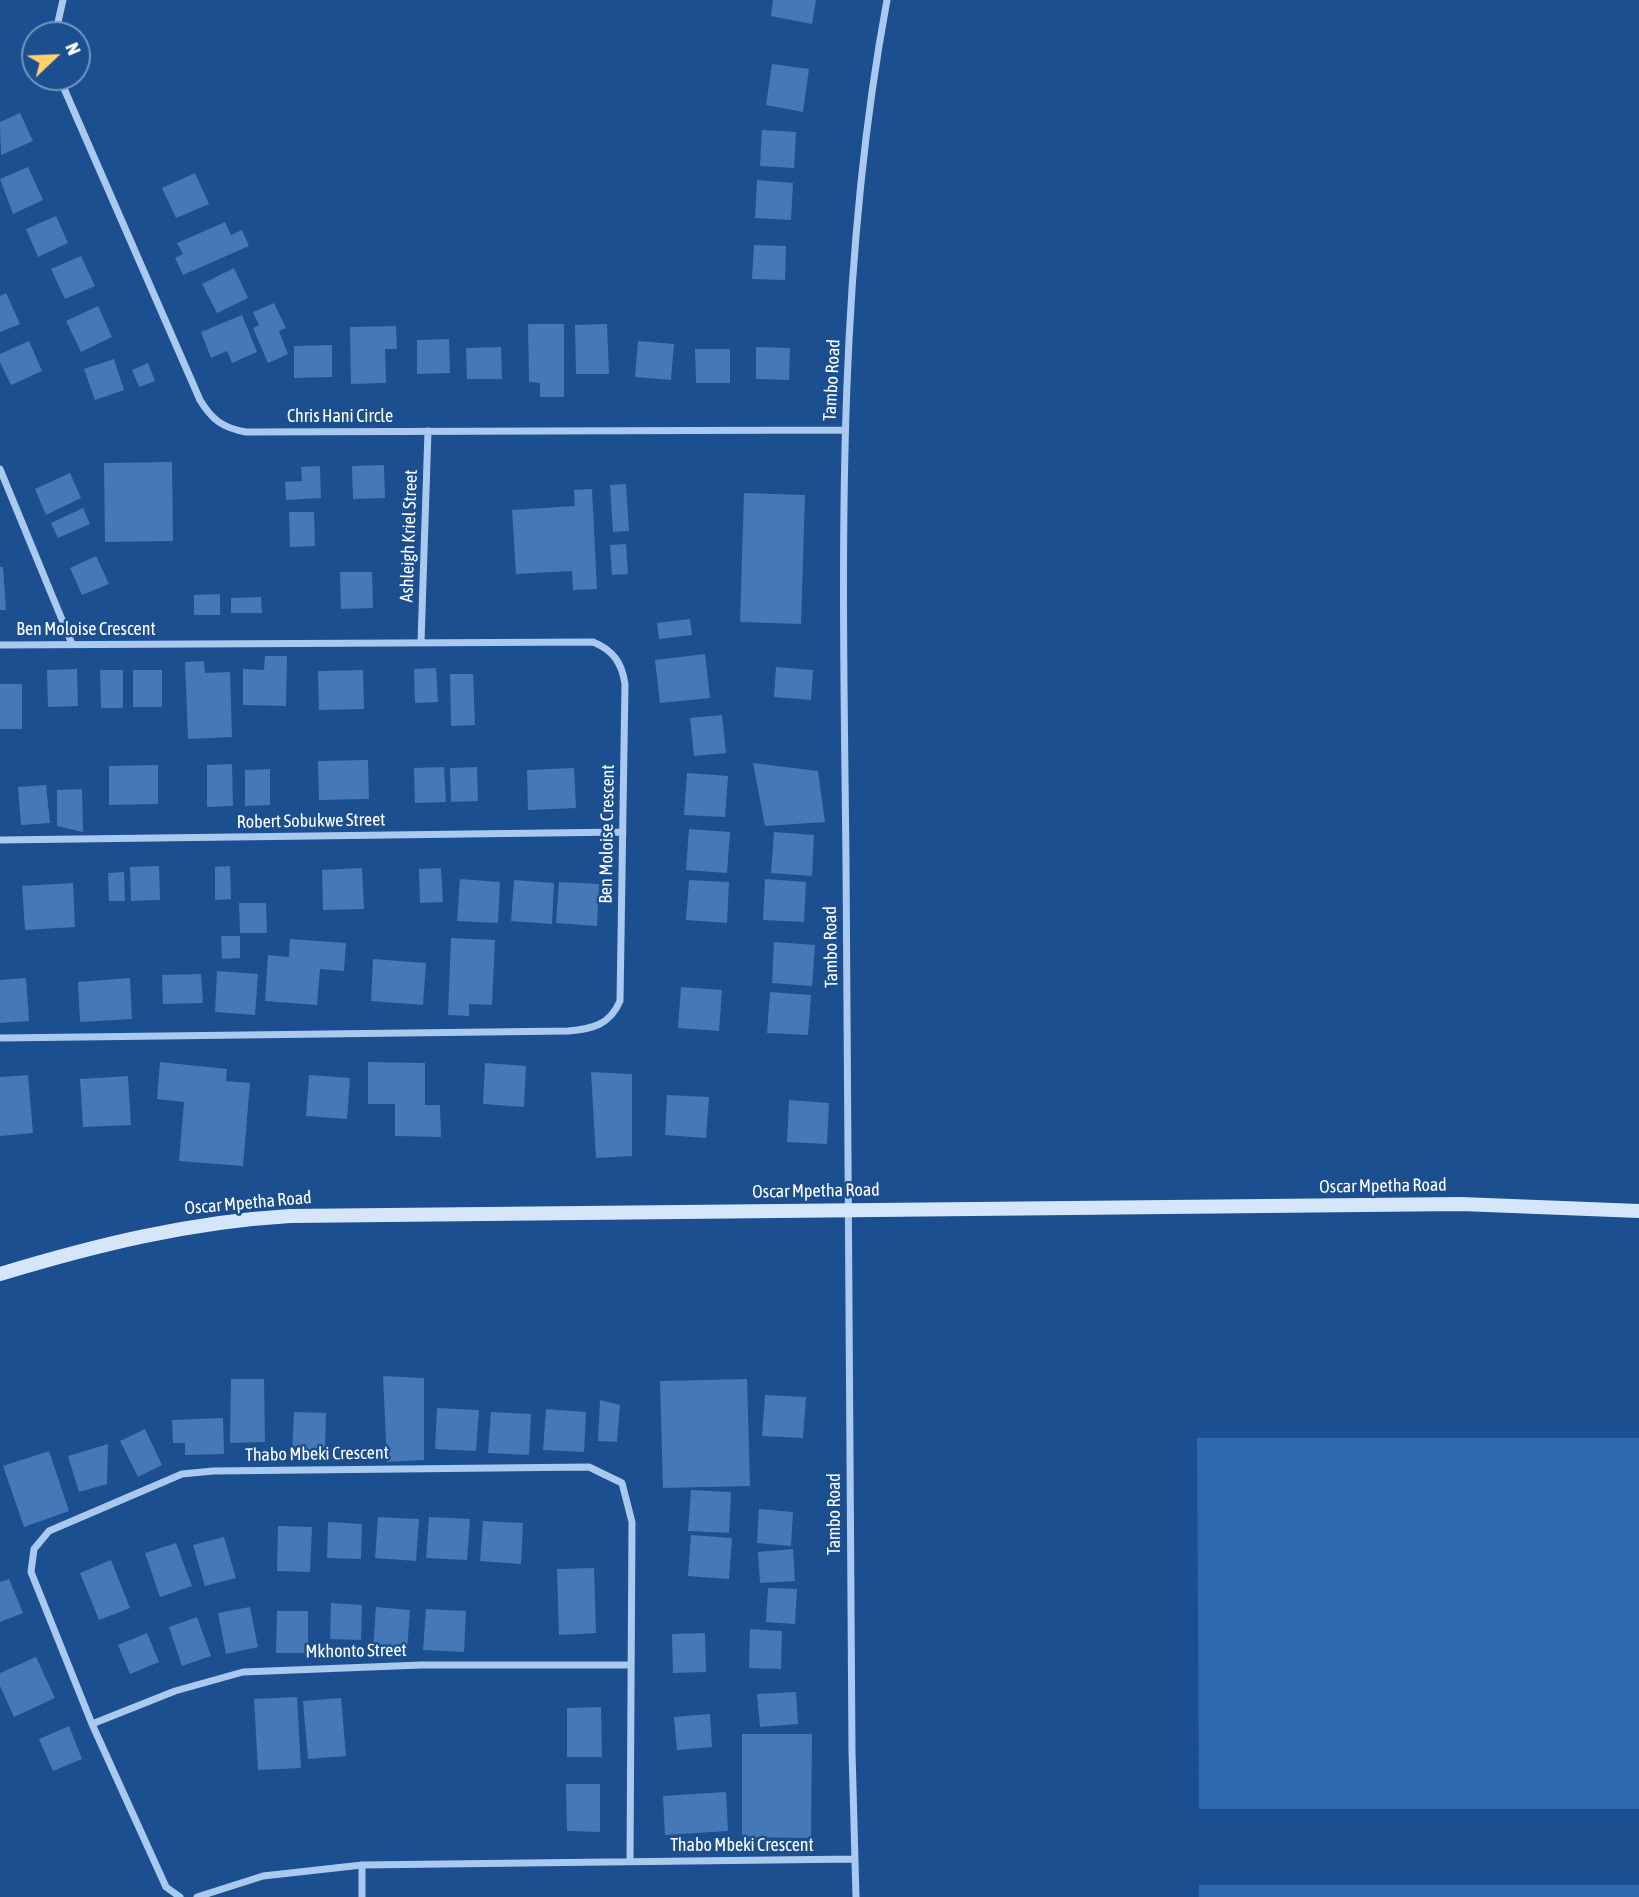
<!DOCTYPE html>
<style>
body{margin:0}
#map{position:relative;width:1639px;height:1897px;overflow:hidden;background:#1b4f8f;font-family:"Asap Condensed",sans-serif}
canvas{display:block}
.north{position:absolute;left:21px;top:21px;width:70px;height:70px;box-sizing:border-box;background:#1b4f8f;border:2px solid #7695bc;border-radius:50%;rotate:67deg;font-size:19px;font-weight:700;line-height:28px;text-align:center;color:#fff}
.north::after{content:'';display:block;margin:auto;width:24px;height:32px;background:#ffd166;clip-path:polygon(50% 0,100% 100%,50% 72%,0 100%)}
</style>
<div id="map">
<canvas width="1639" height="1897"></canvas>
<div class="north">N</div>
</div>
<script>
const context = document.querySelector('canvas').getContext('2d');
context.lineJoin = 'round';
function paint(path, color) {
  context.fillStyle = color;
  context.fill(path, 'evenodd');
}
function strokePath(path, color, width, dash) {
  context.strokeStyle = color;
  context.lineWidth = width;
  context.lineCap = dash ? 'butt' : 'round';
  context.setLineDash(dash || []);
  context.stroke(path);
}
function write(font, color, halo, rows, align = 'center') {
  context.font = font + ' "Asap Condensed",sans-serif';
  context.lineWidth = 5;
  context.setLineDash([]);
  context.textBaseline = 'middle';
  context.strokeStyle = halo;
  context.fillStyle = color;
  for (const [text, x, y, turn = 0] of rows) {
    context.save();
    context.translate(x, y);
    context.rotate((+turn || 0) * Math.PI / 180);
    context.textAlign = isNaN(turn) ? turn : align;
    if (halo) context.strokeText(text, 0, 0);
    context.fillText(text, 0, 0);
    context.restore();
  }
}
paint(new Path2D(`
 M1197,1438H1639V1809H1199Z
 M1199,1885H1639V1897H1199Z`), '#2e69ad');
paint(new Path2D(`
 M773,0H816L812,24L771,16Z
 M772,64L809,69L803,112L766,105Z
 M20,113L33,141L1,155L0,122Z
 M762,130L796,132L794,168L760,166Z
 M28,167L43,200L13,214L0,179Z
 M195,173L209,204L176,218L162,188Z
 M757,180L793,183L791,220L755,218Z
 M56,216L68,243L38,257L26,229Z
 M225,222L231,235L242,230L249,246L183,275L175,258L183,254L177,243Z
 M754,245L786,246L785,280L752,279Z
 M81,256L95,286L65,299L51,269Z
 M234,268L248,298L217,313L202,284Z
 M6,293L20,324L0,332V296Z
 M274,303L286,328L279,331L288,354L268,363L253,328L259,325L253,312Z
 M98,306L112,337L81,352L66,321Z
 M242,315L257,352L232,363L227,351L211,358L201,332Z
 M528,324H564V397H540V383L529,382Z
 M607,324L609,374H576L575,325Z
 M396,326L397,349H385L386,383L351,384L350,327Z
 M449,339L450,373L417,374V340Z
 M29,341L42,371L11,385L0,362V354Z
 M638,341L674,344L671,380L635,377Z
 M332,345V377L294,378V346Z
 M501,347L502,379H467L466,348Z
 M756,347L790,348L789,380L756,379Z
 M695,349H730V383H696Z
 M114,359L124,390L95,400L84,369Z
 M148,363L155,381L139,387L132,370Z
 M172,462L173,541L105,542L104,463Z
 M384,465L385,498L353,499L352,466Z
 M320,466L321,498L286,500L285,482L302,481L301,467Z
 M70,473L81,498L46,515L35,489Z
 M626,484L629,531L613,532L610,485Z
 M592,489L597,589L573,590L572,571L516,574L512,510L575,506L574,490Z
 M744,493L805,495L801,624L740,622Z
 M83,508L90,524L58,538L51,523Z
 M289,512H314L315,546L290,547Z
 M626,544L628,574L612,575L610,545Z
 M96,556L109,584L82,595L70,568Z
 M0,567H3L6,610H0Z
 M340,572H372L373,608L341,609Z
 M220,594V615H194V595Z
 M261,597L262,613H231V598Z
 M690,619L692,635L659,639L657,623Z
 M705,654L710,698L660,703L655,660Z
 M265,656H287L286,706L243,705V669L264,670Z
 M204,661L205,673L230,672L232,737L188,739L185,662Z
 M776,667L813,670L811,700L774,697Z
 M436,668L438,702L415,703L414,669Z
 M77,669L78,706L48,707L47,670Z
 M100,670H123V708H101Z
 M133,670H162V707H133Z
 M363,670L364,709L319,710L318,671Z
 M450,674H473L475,725L451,726Z
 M0,684H22V729H0Z
 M722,715L726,753L694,756L690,718Z
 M368,760L369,799L319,800L318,761Z
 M753,763L818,771L825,822L765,826Z
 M232,764L233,806L207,807V765Z
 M158,765V804L109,805V766Z
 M444,767L446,802L415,803L414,768Z
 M477,767L478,801L451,802L450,768Z
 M574,768L576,808L528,810L527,770Z
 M270,769V805L245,806V770Z
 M687,773L728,776L725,817L684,815Z
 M46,785L50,823L21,825L18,787Z
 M82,789L83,832L57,826V790Z
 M689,829L730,832L727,873L686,870Z
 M774,832L814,835L812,876L771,873Z
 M159,866L160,900L131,901L130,867Z
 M230,866L231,899L215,900V867Z
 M362,868L364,909L323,910L322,870Z
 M441,868L443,902L420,903L419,869Z
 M124,872L125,901H109L108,873Z
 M460,879L500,882L498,923L457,921Z
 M765,879L806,882L804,922L763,920Z
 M514,880L554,883L552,924L511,921Z
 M689,880L729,882L727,923L686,920Z
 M559,882L599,884L597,926L556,923Z
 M73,883L75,927L25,930L22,886Z
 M239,903H266L267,933H240Z
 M221,936H240V958L222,959Z
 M451,938L495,940L492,1005L469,1004V1016L448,1015Z
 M290,939L346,943L344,971L320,969L317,1005L265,1001L268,955L289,957Z
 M774,942L815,945L812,986L772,983Z
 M373,959L426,963L423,1005L371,1001Z
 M217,971L258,974L255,1015L215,1012Z
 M201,974L203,1003L163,1004L162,975Z
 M26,978L29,1021L0,1023V980Z
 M130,978L132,1019L80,1022L78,982Z
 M681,987L722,990L719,1031L678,1028Z
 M770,992L811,995L808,1035L767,1033Z
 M160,1062L227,1069L226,1081L250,1083L243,1166L179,1161L184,1102L157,1099Z
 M368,1062L425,1063V1105H440L441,1137L395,1136V1104H368Z
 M485,1063L526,1066L524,1107L483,1104Z
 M591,1072L632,1074V1156L596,1158Z
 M28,1075L33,1133L0,1136V1077Z
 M309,1075L350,1078L347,1119L306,1116Z
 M128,1076L131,1125L83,1127L80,1079Z
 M667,1095L709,1097L706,1138L665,1135Z
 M789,1100L829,1103L827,1144L787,1142Z
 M383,1376L424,1378V1460L387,1462Z
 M231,1379H264L265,1442L230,1443Z
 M747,1379L750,1486L663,1488L660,1381Z
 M765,1395L806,1397L803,1438L762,1436Z
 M600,1400L620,1405L617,1442L598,1441Z
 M437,1408L479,1410L476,1451L435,1449Z
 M546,1409L586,1412L584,1452L543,1450Z
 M294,1412L326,1413L325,1453L292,1452Z
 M491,1412L531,1414L529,1455L488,1453Z
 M223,1418L224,1454L185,1455V1443H173L172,1420Z
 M145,1429L162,1465L138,1477L120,1441Z
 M108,1444L107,1484L79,1492L68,1456Z
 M49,1451L69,1511L24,1527L3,1466Z
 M691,1490L731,1492L729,1533L688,1531Z
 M759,1509L793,1512L791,1546L757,1543Z
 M378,1517L419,1519L416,1561L375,1558Z
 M429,1517L470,1519L467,1560L426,1558Z
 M483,1521L523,1523L521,1564L480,1561Z
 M328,1522L362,1524L361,1559L327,1558Z
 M278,1526L312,1527L310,1572L277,1571Z
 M691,1535L732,1538L729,1579L688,1576Z
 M224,1537L236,1578L205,1586L193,1545Z
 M176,1543L192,1586L160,1597L145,1553Z
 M793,1549L795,1581L760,1583L758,1552Z
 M111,1560L130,1608L99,1620L80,1573Z
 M594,1568L596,1633L559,1635L557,1569Z
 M9,1579L23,1613L0,1622V1582Z
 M768,1588L797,1589L795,1624L766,1622Z
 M331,1603L362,1605L361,1640L330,1639Z
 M250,1607L258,1647L226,1654L218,1613Z
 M376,1607L410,1610L407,1651L373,1648Z
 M426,1609L466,1611L464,1652L423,1650Z
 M277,1611H308V1653H276Z
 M197,1617L211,1656L182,1666L169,1627Z
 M750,1629L782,1631L781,1669L749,1668Z
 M147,1633L159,1662L130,1674L118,1645Z
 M705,1633L706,1672L673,1673L672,1634Z
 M36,1657L55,1698L14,1717L0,1686V1673Z
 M796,1692L798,1724L760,1727L757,1694Z
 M297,1697L301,1768L258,1770L254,1699Z
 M341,1698L346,1756L308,1759L303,1701Z
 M601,1707L602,1757H567V1708Z
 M710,1714L712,1747L677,1750L674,1717Z
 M69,1726L82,1759L53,1771L39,1739Z
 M742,1734H812L811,1838L742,1837Z
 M566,1784H600V1832L567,1831Z
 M726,1792L728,1831L665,1835L663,1796Z`), '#4478b7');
strokePath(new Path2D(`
 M55,35L63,0
 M59,77L200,400C212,420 223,428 246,432L845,430
 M0,469L72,644
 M421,642L428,431
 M0,645L593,642C613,650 622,663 625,684L620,1001C610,1025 592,1029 568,1031L0,1038
 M0,840L623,832
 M92,1724L175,1691L243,1672L421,1665H630
 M362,1865V1897
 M180,1897L166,1887L92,1724L31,1572L34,1549L49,1531L182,1474L213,1471L589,1467L622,1483L632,1522L630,1861
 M197,1897L263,1876L362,1865L854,1859
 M856,1897L852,1751C849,1455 849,1158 846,861C843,574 834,284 887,0`), '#a9c9ee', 7);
strokePath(new Path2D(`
 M0,1274C96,1245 189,1222 290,1216L1461,1204L1639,1211`), '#d6e6fa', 14);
write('18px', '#fff', '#1b4f8f', [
 ["Tambo Road",832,380,-87],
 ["Chris Hani Circle",340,416],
 ["Ashleigh Kriel Street",409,536,-88],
 ["Ben Moloise Crescent",86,629],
 ["Robert Sobukwe Street",311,821,-1],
 ["Ben Moloise Crescent",607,834,-89],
 ["Tambo Road",831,947,-91],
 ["Oscar Mpetha Road",1383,1186,-1],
 ["Oscar Mpetha Road",816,1191,-1],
 ["Oscar Mpetha Road",248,1203,-5],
 ["Thabo Mbeki Crescent",317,1454,-1],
 ["Tambo Road",834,1514,-90],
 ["Mkhonto Street",356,1651,-1],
 ["Thabo Mbeki Crescent",742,1845]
]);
</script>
